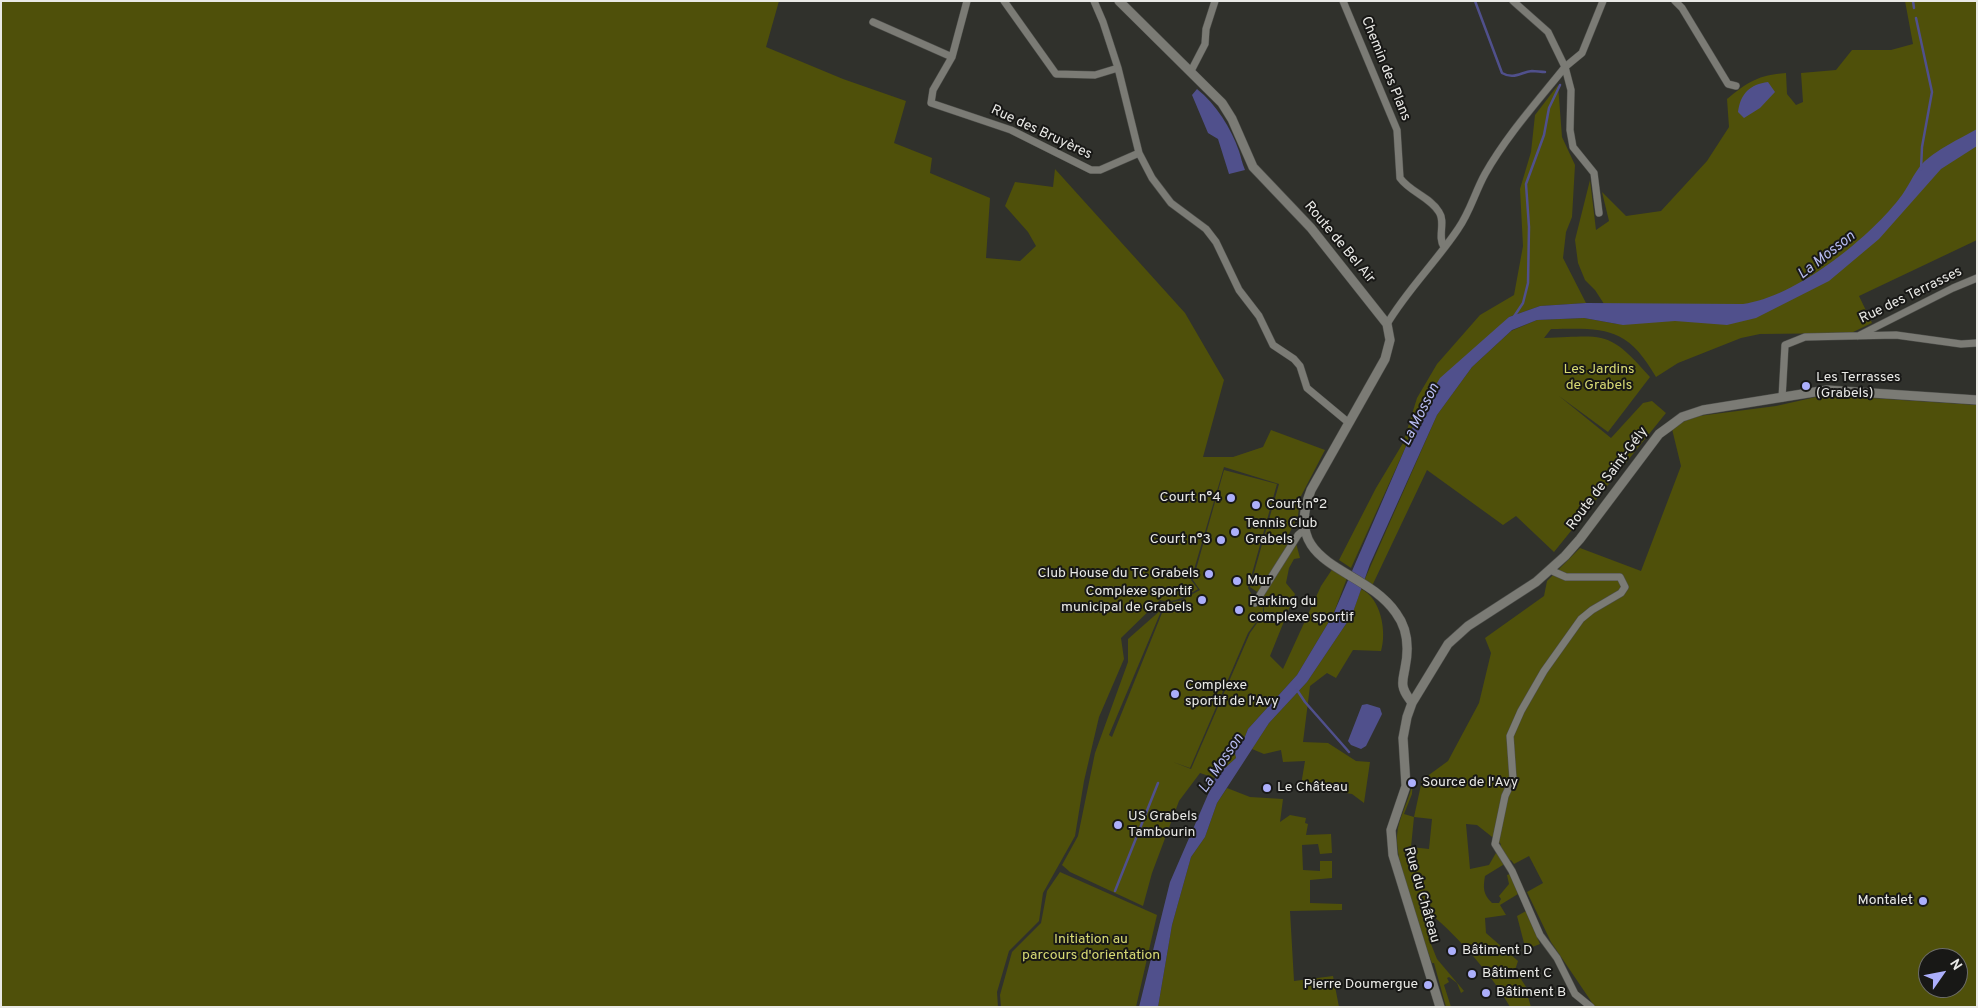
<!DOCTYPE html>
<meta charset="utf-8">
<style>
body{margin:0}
#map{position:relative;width:1978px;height:1008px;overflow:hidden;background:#30312c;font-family:Overpass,sans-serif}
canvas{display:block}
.frame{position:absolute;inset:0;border:2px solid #e9e9e6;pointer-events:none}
.north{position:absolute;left:1918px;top:948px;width:50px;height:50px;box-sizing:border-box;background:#181816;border:1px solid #6c6c69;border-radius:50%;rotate:57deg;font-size:14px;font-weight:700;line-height:20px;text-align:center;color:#e9e9e6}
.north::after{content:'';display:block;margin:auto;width:18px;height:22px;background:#acaffb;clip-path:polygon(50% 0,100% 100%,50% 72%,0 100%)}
</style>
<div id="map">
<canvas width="1978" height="1008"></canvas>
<div class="frame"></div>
<div class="north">N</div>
</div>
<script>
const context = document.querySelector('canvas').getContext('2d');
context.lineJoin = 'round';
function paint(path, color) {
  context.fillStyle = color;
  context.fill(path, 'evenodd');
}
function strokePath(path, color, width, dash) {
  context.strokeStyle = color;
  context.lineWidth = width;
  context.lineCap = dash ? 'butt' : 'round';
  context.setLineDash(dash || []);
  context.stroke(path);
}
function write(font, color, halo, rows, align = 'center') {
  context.font = font + ' Overpass,sans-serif';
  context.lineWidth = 4;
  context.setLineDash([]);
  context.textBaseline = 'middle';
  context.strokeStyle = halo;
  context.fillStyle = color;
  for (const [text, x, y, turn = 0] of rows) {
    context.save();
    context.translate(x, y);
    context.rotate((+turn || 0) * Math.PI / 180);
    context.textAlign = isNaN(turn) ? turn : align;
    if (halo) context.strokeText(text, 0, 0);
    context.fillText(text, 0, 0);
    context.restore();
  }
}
paint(new Path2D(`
 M1,1H779L766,47L843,79L906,101L894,143L932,158L930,173L990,198L986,258L1020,261L1036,246L1028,232L1005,206L1015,182L1053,187L1055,169L1185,313L1224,380L1203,457H1233L1263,447L1271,430L1325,450L1300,498L1298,516L1286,540L1296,543L1300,558L1294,559L1289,568L1286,583L1295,594L1270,656L1283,669L1321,586L1333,568L1347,578L1333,615L1297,675L1248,729L1244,739L1234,748L1236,758L1215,778L1200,773L1179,801L1152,873L1143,906L1070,872L1062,865L1078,836L1095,753L1128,662V639L1162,609L1109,735L1112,737L1166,603L1180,601L1200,590L1193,580L1224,470L1277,484L1248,588L1253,597L1263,602V613L1248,633L1190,768L1173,762L1191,769L1250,633L1264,613L1263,596L1250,587L1279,484L1224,467L1191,580L1198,589C1186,596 1174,604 1160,600L1121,638L1124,659L1099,717L1084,781L1075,836L1043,893L1039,921L1009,951L997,992L998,1007H1Z
 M1905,1H1977V240L1859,296L1872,323L1851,333L1760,334L1741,338L1678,363L1656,377C1627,326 1604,328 1551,329L1544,338C1605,336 1608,329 1650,377L1608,432L1559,396L1611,438L1643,403L1652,401L1666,413L1554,552L1516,516L1503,525L1427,470L1372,586L1364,581L1437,415L1472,367L1511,331L1537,320L1584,318L1617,324L1595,290L1585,280L1578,263L1575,240L1590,180L1596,230L1609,221L1602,192L1626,216L1661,211L1707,161L1729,127L1727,99C1748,82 1758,75 1786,73L1787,94L1796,105L1803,102L1801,73L1836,70L1852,50H1891L1913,44Z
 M1558,85L1562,137L1575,165L1572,217L1566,232L1563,258L1586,303L1540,306L1509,317L1415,420L1407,444L1351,568L1339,560L1376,488L1403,443L1417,398L1437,364L1480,315L1514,295L1523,246L1520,189L1531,152L1535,115Z
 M1825,395L1977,405V1007H1595L1551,942L1527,892L1543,883L1529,856L1514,864L1511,860L1485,876C1483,888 1483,894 1492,903H1499L1501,899L1499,896L1509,884L1507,875L1510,874L1518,894L1500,905L1506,915L1485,918L1486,933L1518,961L1515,970L1530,993L1528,997L1531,1007H1510C1493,976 1459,938 1432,915L1426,921L1433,941L1431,944L1437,959L1464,991L1461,993L1457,983L1449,977L1447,978L1449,982L1444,985L1451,1007H1446L1434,963H1432C1421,931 1396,869 1397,836C1398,815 1412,798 1413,777L1412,794L1404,814L1414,817L1422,780L1448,761L1479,703L1491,653L1485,638L1544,596L1547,581L1580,548L1641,571L1681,466L1672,429L1691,417L1776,406ZM1414,817L1432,819L1429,849L1411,847ZM1466,824L1477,825L1501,844L1489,865L1470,869ZM1928,958H1958V988H1928Z
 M1361,589C1381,598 1387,632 1381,651L1353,650L1336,678L1327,673L1310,686L1303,742L1328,743L1356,761L1370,762L1364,803L1352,794L1301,785L1305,761L1283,762L1281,750L1264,754L1252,749L1269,723L1307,682L1352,615Z
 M1227,788L1250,797L1283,799L1280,822L1290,815L1306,818L1305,823L1308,824L1306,835L1331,834L1332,853L1320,854L1318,844L1302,845L1303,870L1320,871V861H1332V878L1310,880V903L1342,904V910L1290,911L1294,981L1333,976L1339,1007H1158L1172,925L1191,857L1205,837L1217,803Z
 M1060,872L1157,915L1136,1007H1001L1000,995L1012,952L1041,923L1047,891Z
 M1526,911L1540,944L1522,951L1524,943L1517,916Z`), '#4f500a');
paint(new Path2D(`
 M1768,82L1775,92L1760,108L1744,118L1738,112C1740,94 1750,84 1768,82Z
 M1197,89C1216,104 1231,128 1239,151C1241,157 1242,163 1245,170L1229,174L1218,139L1208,133L1192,95Z
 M1977,129V146L1941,169L1879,239L1829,281L1756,318L1727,325L1675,321L1623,325L1584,318L1537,320L1512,330L1472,367L1437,415L1370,564L1352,615L1307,682L1269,723L1217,803L1205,837L1191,857L1172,925L1158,1007H1139L1170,882L1216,776L1236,758L1234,748L1244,739L1248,729L1297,675L1333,615L1407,444L1415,420L1440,378L1509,317L1540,306L1586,303L1743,304C1795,297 1867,240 1899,199C1908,188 1913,174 1922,164C1934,151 1961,138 1977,129Z
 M1367,704L1380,708L1382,714L1366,746L1361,749L1351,745L1348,741L1362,705Z`), '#50508c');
strokePath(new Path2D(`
 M1475,1L1502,73C1514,80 1521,72 1532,71C1536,71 1541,72 1545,72
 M1913,1L1914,8
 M1916,18L1932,92L1922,147L1921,169
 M1513,318L1523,303L1528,283L1529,227L1526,184L1544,135L1549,108L1560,85
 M1297,690L1305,702L1349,752
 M1115,891L1158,783`), '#50508c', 2.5);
const minor = new Path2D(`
 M967,1L952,57L933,90L931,103L1011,130L1091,170H1100L1139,153
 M1004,1L1056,74L1095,75L1118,68
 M1094,1L1103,22L1118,68L1139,153L1152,178L1171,203L1206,229L1216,242L1239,290L1259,316L1273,345L1294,359L1300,366L1307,388L1349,423
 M1343,1L1397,130L1400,178C1410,192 1430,197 1439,212C1446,222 1437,237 1444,247
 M1675,1L1682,8L1728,84L1736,86
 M873,22L952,57
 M1191,71L1205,44L1206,29L1215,1
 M1599,213L1594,173L1573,147L1570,130L1571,90L1565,67L1582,53L1603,1
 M1387,324C1407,290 1436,262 1458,229C1470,212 1475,192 1485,174C1507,135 1537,102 1565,67L1548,32L1513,1
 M1858,336L1953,288L1977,278
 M1782,398L1785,345L1805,337L1896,335L1961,344L1977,343
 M1550,570L1566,577H1620L1625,587L1621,593L1592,610L1581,619L1544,671L1521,711L1510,736L1513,779L1505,796L1495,844L1512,871L1540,935L1557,958L1575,994L1591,1007
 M1255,603L1298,535L1304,530`);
const tertiary = new Path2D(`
 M1119,1L1222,103L1232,119L1253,167L1311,228L1387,324L1390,340L1385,359L1311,490C1280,568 1363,565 1396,613C1408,629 1409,649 1405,668C1404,674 1402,680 1403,686C1404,693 1409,698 1412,703
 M1440,1007L1393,855L1391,830L1406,786L1403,738L1407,717L1412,703L1448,644L1468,626L1536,582L1565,556L1580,539L1659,434L1670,426L1682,417L1703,410L1827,390L1977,400`);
strokePath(minor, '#4e4f4b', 8);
strokePath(tertiary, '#4e4f4b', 10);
strokePath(minor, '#7b7b75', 7);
strokePath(tertiary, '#7b7b75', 9);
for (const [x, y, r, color] of [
 [1806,386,5,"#acaffb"],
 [1231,498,5,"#acaffb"],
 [1256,505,5,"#acaffb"],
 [1235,532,5,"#acaffb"],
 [1221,540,5,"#acaffb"],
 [1209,574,5,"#acaffb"],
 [1237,581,5,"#acaffb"],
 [1202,600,5,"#acaffb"],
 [1239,610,5,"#acaffb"],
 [1175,694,5,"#acaffb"],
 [1412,783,5,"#acaffb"],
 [1267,788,5,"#acaffb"],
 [1118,825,5,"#acaffb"],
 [1923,901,5,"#acaffb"],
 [1452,951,5,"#acaffb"],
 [1472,974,5,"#acaffb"],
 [1428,985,5,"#acaffb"],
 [1486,993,5,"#acaffb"]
]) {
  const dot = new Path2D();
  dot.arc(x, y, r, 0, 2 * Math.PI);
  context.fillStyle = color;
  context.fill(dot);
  strokePath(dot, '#181816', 2);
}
write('14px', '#e9e9e6', '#181816', [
 ["Chemin des Plans",1385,69,68],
 ["Rue des Bruyères",1041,133,25],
 ["Route de Bel Air",1339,243,50],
 ["Rue des Terrasses",1911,296,-26],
 ["Route de Saint-Gély",1608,479,-53],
 ["Rue du Château",1421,895,74]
]);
write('14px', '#d8da74', '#181816', [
 ["Les Jardins",1599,370],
 ["de Grabels",1599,386],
 ["Initiation au",1091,940],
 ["parcours d'orientation",1091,956]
]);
write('14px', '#e9e9e6', '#181816', [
 ["Les Terrasses",1816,378],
 ["(Grabels)",1816,394],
 ["Court n°4",1221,498,"right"],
 ["Court n°2",1266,505],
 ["Tennis Club",1245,524],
 ["Grabels",1245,540],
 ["Court n°3",1211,540,"right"],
 ["Club House du TC Grabels",1199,574,"right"],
 ["Mur",1247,581],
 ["Complexe sportif",1192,592,"right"],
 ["municipal de Grabels",1192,608,"right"],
 ["Parking du",1249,602],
 ["complexe sportif",1249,618],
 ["Complexe",1185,686],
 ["sportif de l'Avy",1185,702],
 ["Source de l'Avy",1422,783],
 ["Le Château",1277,788],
 ["US Grabels",1128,817],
 ["Tambourin",1128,833],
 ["Montalet",1913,901,"right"],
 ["Bâtiment D",1462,951],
 ["Bâtiment C",1482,974],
 ["Pierre Doumergue",1418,985,"right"],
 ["Bâtiment B",1496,993]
], 'left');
write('italic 15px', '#b7bbf0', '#181816', [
 ["La Mosson",1827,256,-38],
 ["La Mosson",1421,415,-63],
 ["La Mosson",1222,764,-56]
]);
</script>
